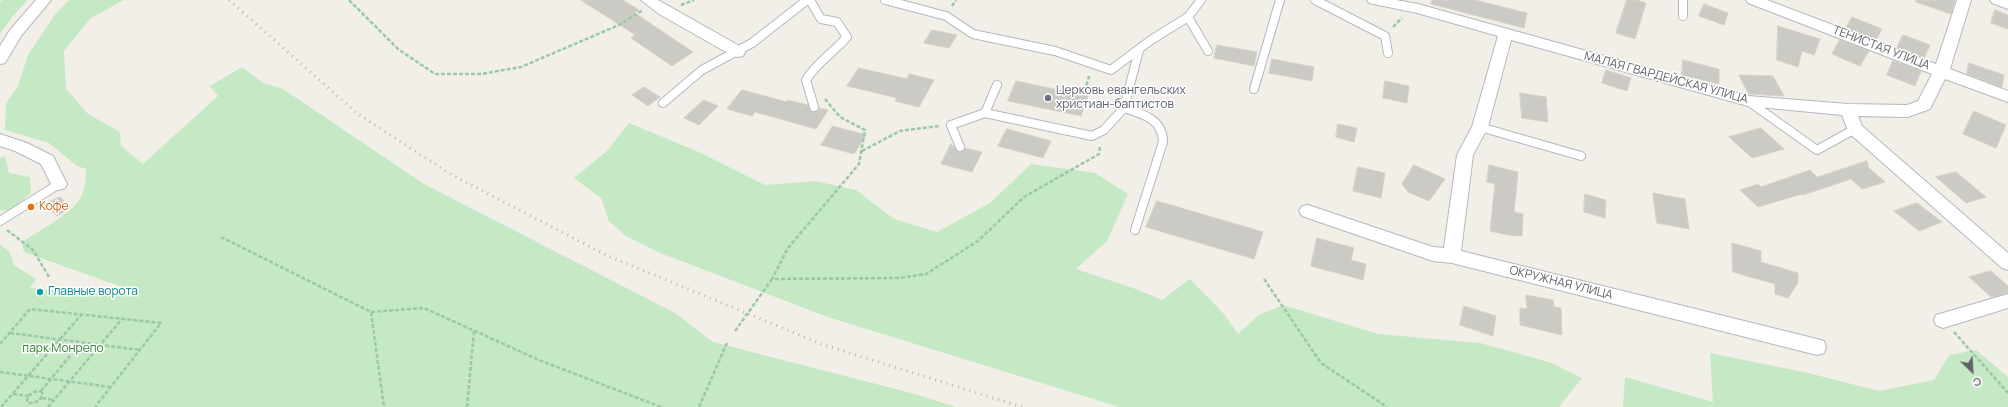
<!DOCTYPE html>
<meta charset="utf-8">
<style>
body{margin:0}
#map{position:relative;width:2008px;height:407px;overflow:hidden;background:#f1efe8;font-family:Manrope,sans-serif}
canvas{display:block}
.north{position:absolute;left:1952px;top:351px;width:40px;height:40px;-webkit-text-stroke:3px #fff;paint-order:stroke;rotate:155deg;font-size:11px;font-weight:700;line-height:16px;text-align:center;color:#5f6368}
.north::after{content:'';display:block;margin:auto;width:14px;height:18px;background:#5f6368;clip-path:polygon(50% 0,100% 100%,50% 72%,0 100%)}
</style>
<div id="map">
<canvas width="2008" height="407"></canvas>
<div class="north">С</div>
</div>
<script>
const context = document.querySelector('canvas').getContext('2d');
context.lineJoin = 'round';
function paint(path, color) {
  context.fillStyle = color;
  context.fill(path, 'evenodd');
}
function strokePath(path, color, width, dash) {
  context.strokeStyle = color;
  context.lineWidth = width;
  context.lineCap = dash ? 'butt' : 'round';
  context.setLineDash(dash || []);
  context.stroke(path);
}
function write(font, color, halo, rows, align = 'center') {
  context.font = font + ' Manrope,sans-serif';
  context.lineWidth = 3;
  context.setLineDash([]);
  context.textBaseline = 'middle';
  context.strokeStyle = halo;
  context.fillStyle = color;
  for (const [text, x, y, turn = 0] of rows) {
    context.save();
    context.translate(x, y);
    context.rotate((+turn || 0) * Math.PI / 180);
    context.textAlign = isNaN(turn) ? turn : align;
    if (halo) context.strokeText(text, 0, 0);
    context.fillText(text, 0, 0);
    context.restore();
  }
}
paint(new Path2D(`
 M2,0H28L12,17L0,34V2Z
 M69,0H124L91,18L64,51L66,89L88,114L120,132L121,146L143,164L218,96L210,86L242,67L263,83L283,89L424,184L675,313L713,342L915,394L956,407H0V245L9,251L14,265L36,279L30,288L61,291L136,292L24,252L22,242C39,231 68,216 80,199C85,191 86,178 86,169L77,166L49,143L5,130L6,103L18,86L28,55L54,16Z
 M629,123L701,153L765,185L815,181L856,190L894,219L937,232L990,203L1031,164L1095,173L1128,194L1107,241L1076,269L1133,288L1162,300L1190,279L1224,314L1238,334L1259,315L1283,305L1378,334L1480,343L1549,362L1582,378L1559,407H1119L828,317L660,253L626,236L609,221L601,198L574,178L607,151Z
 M5,156L9,173L30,177L31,193C23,199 11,213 0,210V158Z
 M1976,350L2008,377V407H1623L1625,377L1713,402L1710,353L1808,373L1879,391L1934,380L1949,355Z`), '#c5e8c5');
const building = new Path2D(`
 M581,0H623L639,10L635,13L693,52L672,66L631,38L635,35Z
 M1432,0H1475L1527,13L1524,28L1431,4Z
 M1627,0H1637L1646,3L1635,39L1616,33Z
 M1916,0H1955L1951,14L1916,2Z
 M1704,4L1728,13L1724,25L1699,16Z
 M1995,10L2008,15V29L1991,23Z
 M1852,17L1882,29L1876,40L1846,28Z
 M1778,26L1820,39L1814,55L1802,51L1798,67L1777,60Z
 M932,30L957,35L949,48L924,43Z
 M1903,35L1930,45L1924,58L1897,48Z
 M1840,40L1869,51L1860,66L1832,54Z
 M1217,45L1257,52L1254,66L1214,58Z
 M1272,59L1314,67L1312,81L1269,73Z
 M1683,60L1719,69V84L1682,75Z
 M1893,61L1921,71L1915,86L1887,75Z
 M1969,63L2004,75L2002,87L1967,74Z
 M859,68L907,79L909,74L934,80L919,107L895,101L897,98L847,86Z
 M1606,70L1631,78L1627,91L1602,83Z
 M1739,75L1773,76L1784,96L1749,94Z
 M1016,81L1088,96L1081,116L1008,101Z
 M1385,81L1409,86L1407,103L1383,98Z
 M644,87L660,97L648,106L632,95Z
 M742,90L787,102L788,100L808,105L812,112L818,111L819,108L828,110L816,129L755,112L752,116L727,109Z
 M1520,93L1546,97L1548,122L1522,118Z
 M704,100L718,106L699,125L684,118Z
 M1974,111L2006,125L1996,148L1963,134Z
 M1338,124L1357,128L1354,142L1336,137Z
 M833,126L866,135L854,154L821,145Z
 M1761,128L1784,149L1752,158L1729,137Z
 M1007,129L1051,141L1043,158L998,146Z
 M951,144L959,152H962L965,148L982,152L972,172L941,164Z
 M1867,161L1869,168L1885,182L1862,189L1851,179L1803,195L1802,194L1758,207L1740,190L1758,184L1761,187L1810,170L1817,177Z
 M1414,165L1445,179L1429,201L1408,192L1402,184Z
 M1489,165L1518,172L1514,212L1523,214L1522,236L1508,235L1490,231L1495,184L1487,182Z
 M1358,167L1385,173L1381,198L1353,191Z
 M1956,172L1986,197L1966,203L1936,177Z
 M1653,193L1685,199L1689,229L1657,223Z
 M1585,194L1606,200L1605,218L1584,212Z
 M60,197L70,208L57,216L46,204Z
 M1157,201L1263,232L1254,259L1146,227Z
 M1917,203L1942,222L1919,231L1894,211Z
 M1317,238L1354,248L1351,260L1366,264L1363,280L1311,266Z
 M1732,243L1761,251V262L1798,273V283L1788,298L1775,294V284L1733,272Z
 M1991,271L2008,286V293L1991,297L1969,277Z
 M1526,295L1553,300L1554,307L1561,308L1562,335L1520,325V308L1527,309Z
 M1464,306L1496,316L1493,336L1460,325Z`);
paint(building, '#cccac5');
strokePath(building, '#d6d1c6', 1);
const service = new Path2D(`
 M810,0L821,19L837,22L847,37C833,53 816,63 806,80L814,107
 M885,0L946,16L973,34L1055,51L1111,70L1151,40L1188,17L1201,0
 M1315,0L1385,36L1388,53
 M1683,0V16
 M1188,17L1208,51
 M997,85L985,113L1092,136L1104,130L1124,108C1143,114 1163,119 1163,142L1135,230
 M1254,89L1280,0
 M1748,101L1817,150L1855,129
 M663,103L702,70L752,43L807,0
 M1124,108L1139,50
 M1480,127L1581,156
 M960,147L951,125L985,113
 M0,221L59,184`);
const minor = new Path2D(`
 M36,0H51L21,36L5,63L0,64V46L10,30Z
 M641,0H658L743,48L745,52L743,56L738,57L733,56L659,14Z
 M1367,0H1396L1418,4L1748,96L1848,104L1907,105L1918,101L1932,74L1748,3L1746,0H1767L1936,64L1957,0H1971L1950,69L2008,91V102L1945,79L1930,109L1908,117L1858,116L1862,126L2008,253V270L2002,268L1849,133L1842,115L1748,106L1511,40L1488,127L1473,155L1461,251L1817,339L1824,341L1826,347L1824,353L1817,355L1452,263L1433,261L1302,216L1299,211L1302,206L1308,205L1433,247L1444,248L1457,155L1472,127L1498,36L1417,13L1369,3Z
 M1990,0H2008V9L1992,3Z
 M0,134L27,143L53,156L67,184L65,188L59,190L53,188L41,164L15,151L0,146Z
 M2008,294V308L1943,328L1936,325L1934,320L1936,315Z`);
strokePath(service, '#b5b8bc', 10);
strokePath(minor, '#b5b8bc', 2);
strokePath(new Path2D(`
 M349,0L398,49L435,74H481L521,67L619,25L643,10
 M681,5L694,0
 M952,6L956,0
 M1393,27L1402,18
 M1085,91L1089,76
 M825,99L840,117L865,130L859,164L788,248L772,279L899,278L926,274L978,241L1024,197L1099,154L1100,146
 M862,151L900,131L939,126
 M7,230L33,250L49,277
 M221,237L371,312L384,407
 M1264,279L1321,363L1387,407
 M371,312L424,308L539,360L661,407
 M1954,332L2008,393
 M10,333L140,350
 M0,344L30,309L161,323L95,407
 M0,372L111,387
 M41,391L43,395C39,401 34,405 27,402L28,396L34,392Z
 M41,391L70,356
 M13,394L28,396
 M42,398L54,400
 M1,407L82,314
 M48,407L122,319
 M467,407L474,331
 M699,407L727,343`), '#9cc7a9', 2.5, [4, 2]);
strokePath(service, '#fff', 8);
paint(minor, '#fff');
strokePath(new Path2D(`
 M229,0L358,114L452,175L606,255L821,344L1022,407`), '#b6b7b8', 3, [1, 5]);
strokePath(new Path2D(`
 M735,331L772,279`), '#9cc7a9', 2.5, [4, 2]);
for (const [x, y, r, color] of [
 [1048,98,4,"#6b7280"],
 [31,207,4,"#e8710a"],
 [40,292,4,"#0f9aa8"]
]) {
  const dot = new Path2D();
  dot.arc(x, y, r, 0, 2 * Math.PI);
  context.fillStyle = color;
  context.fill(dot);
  strokePath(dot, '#fff', 1.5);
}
write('12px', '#5f6368', '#fff', [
 ["ТЕНИСТАЯ УЛИЦА",1881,48,21],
 ["МАЛАЯ ГВАРДЕЙСКАЯ УЛИЦА",1666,78,15],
 ["ОКРУЖНАЯ УЛИЦА",1561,283,14]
]);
write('12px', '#5b616d', '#fff', [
 ["Церковь евангельских",1056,91],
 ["христиан-баптистов",1056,105]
], 'left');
write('12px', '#c56008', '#fff', [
 ["Кофе",39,207]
], 'left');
write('12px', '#0d838f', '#fff', [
 ["Главные ворота",48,292]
], 'left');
write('12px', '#348238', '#fff', [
 ["парк Монрепо",63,349]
]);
</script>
